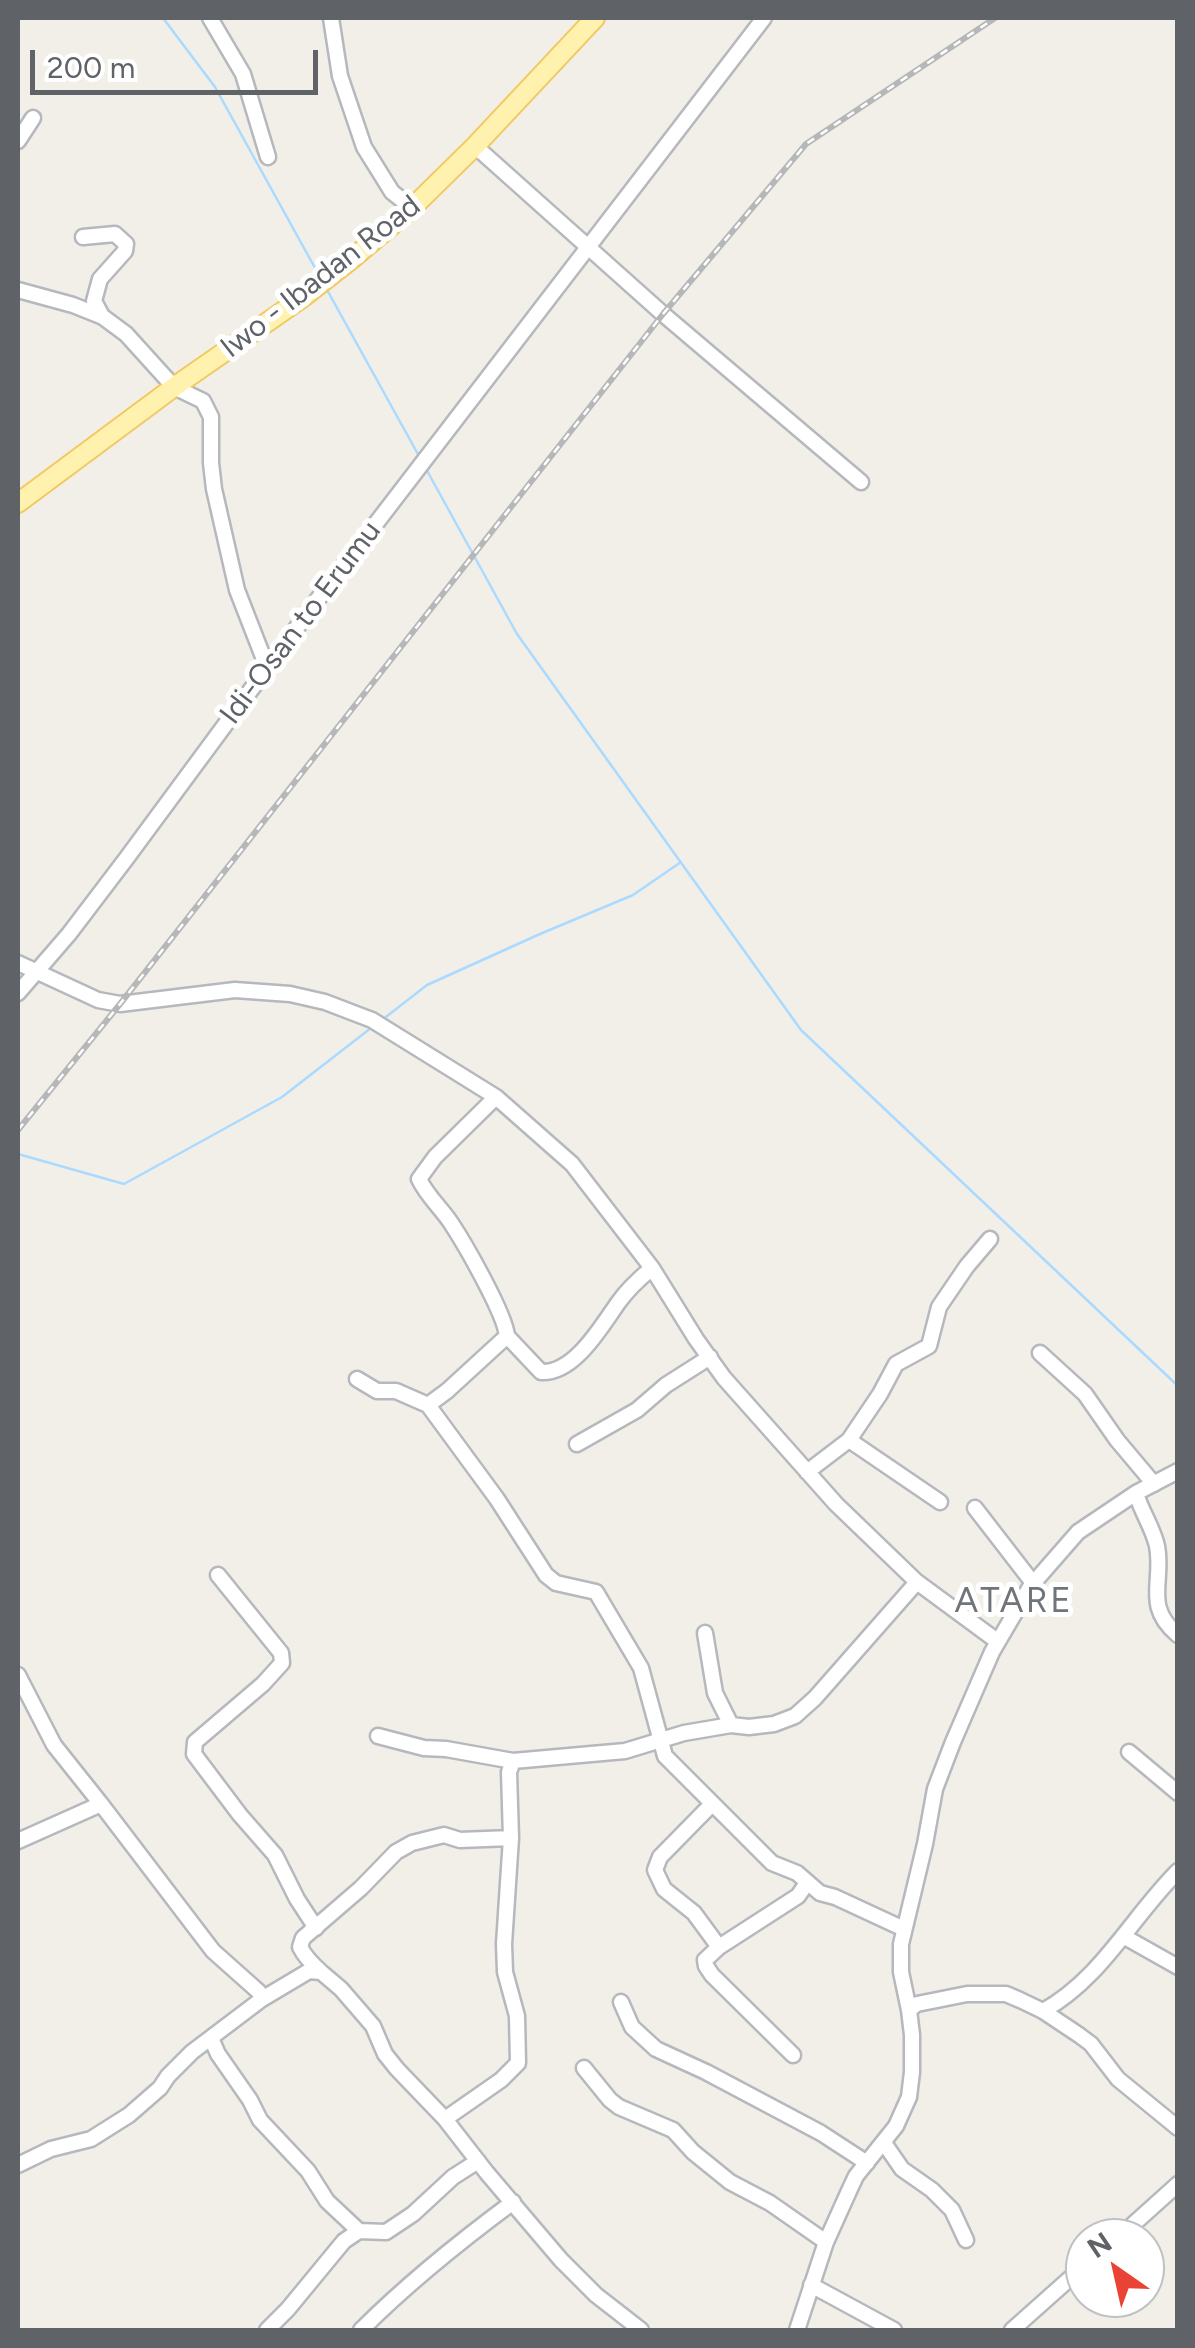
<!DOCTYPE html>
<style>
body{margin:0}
#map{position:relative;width:1195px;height:2348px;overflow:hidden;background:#f1efe8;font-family:Figtree,sans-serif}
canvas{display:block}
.frame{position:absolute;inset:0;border:20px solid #5f6368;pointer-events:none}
.north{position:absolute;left:1065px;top:2218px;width:100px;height:100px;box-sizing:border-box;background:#fff;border:2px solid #bfc1c3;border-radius:50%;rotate:326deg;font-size:28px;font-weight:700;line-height:40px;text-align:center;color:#5f6368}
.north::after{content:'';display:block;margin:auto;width:35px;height:45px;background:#ea4335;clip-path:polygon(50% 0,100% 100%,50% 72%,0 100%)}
.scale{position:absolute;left:30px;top:50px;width:288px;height:45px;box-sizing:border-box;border:5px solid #5f6368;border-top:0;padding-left:12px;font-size:30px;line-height:35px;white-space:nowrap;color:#5f6368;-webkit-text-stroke:8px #fff;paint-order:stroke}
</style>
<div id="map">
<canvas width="1195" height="2348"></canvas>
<div class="frame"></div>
<div class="north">N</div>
<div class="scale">200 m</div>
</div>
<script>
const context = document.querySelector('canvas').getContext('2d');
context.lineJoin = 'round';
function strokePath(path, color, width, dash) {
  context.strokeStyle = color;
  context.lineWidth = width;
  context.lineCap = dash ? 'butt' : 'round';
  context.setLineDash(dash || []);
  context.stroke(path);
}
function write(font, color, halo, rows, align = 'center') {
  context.font = font + ' Figtree,sans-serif';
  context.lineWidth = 10;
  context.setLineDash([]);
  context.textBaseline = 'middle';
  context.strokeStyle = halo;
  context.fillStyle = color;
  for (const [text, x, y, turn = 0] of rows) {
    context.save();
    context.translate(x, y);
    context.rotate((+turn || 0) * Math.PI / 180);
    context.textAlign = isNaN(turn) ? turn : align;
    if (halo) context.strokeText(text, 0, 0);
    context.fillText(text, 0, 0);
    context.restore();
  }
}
strokePath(new Path2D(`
 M163,18L215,87L320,277
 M326,288L419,456
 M425,467L517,634L801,1030L1178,1386
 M382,1020L427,985L540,934L633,895L681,862
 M18,1154L124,1184L282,1097L371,1028`), '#aadaff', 2.5);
const minor = new Path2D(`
 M210,18L243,74L268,157
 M331,18L340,76L364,147L392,192L412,208
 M18,141L33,118
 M475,146L663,314L861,482
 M83,237L115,234L126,244L125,251L100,279L94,301L102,316
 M18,290L73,305L103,317L126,334L174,387L203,401L211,417V463L214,489L237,590L267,667
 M18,963L98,1000L120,1004L235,990L290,994L325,1002L372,1020L496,1097L572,1164L652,1268L696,1339L724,1378L836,1504L917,1582L997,1641
 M18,993L69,934L126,859L318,599L764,18
 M507,1336L541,1372C574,1374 601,1327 618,1303C627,1290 640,1278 652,1268
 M1040,1353L1085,1394L1117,1440L1154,1484
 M357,1379L377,1391H396L428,1405L447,1391L507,1336C505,1314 465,1244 451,1223C441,1208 427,1196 419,1179L435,1157L496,1097
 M428,1405L497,1499L546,1575L556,1583L596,1592L641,1668L665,1756L772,1863L797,1873L820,1893L835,1897L904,1929
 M849,1440L940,1502
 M577,1444L637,1410L666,1385L710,1357
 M807,1472L849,1440L880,1394L896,1364L929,1346L939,1307L967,1266L990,1239
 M1136,1493C1141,1511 1153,1528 1157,1546C1164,1582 1143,1606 1178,1635
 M975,1508L1033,1583
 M218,1575L281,1653L282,1663L263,1684L195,1742L194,1754L240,1815L275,1855L297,1899L316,1928
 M705,1633L715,1693L731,1725
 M18,1675L54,1745L101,1804L18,1841
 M378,1736L424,1748L446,1749L513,1761L625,1751L684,1733L731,1725L749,1727L774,1724L795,1716L815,1698L917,1582
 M1129,1752L1178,1793
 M101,1804L213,1951L259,1992L262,1999L309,1971L321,1972L341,1989L373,2026L385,2054L397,2069L445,2119L487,2173L561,2260L596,2295L641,2330
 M712,1804L660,1857L655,1870L664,1889L694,1913L719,1947
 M1123,1936L1178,1967
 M321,1972C312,1964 305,1957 300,1947L303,1938L361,1888L396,1852L412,1843L444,1835L460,1840L511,1838
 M621,2002L632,2027L656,2049L706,2072L821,2133L867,2163
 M909,2010L917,2004L967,1994H1006L1020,2000L1043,2011L1079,2035L1091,2044L1118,2079L1178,2128
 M1043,2011C1102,1978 1131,1918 1178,1871
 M211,2038L218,2054L250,2100L260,2120L308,2171L327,2201L359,2231
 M793,2055L712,1975L706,1966L705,1960L719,1947L798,1896L807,1883
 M584,2068L610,2100L619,2107L673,2130L693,2152L730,2182L770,2203L826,2242
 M445,2119L501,2080L518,2063L517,2016L505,1972L504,1944L511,1838L509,1772L513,1761
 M884,2143L902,2169L932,2190L952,2210L966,2240
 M18,2165L51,2149L91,2139L129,2115L160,2088L168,2076L192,2052L262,1999
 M1118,2238L1178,2184
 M811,2285L894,2330
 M267,2330L288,2309L344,2241L359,2231L386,2232L413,2214L453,2177L478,2161
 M361,2330C408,2283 459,2242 513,2202
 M797,2330L826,2242L849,2191L856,2176L896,2126L909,2097L912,2072V2035L909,2010L901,1972V1944L925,1844L935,1789L953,1742L992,1652L1030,1587L1078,1532L1136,1493L1178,1471
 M1012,2330L1085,2265`);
const major = new Path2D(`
 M18,503L174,387L302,298L353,258L412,208L475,146L595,18`);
strokePath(minor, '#b5b8bc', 19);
strokePath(major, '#f2c960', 22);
strokePath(minor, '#fff', 14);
strokePath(major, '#fff2af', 18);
const rail = new Path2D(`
 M18,1130L120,1004L663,314L806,144L995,18`);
strokePath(rail, '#b6b7b8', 6);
strokePath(rail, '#fff', 2.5, [8]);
write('30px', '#5f6368', '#fff', [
 ["Iwo - Ibadan Road",321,277,-38],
 ["Idi-Osan to Erumu",301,623,-53]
]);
context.letterSpacing = '2.5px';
write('35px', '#70757a', '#fff', [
 ["ATARE",1014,1602]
]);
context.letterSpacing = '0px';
</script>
